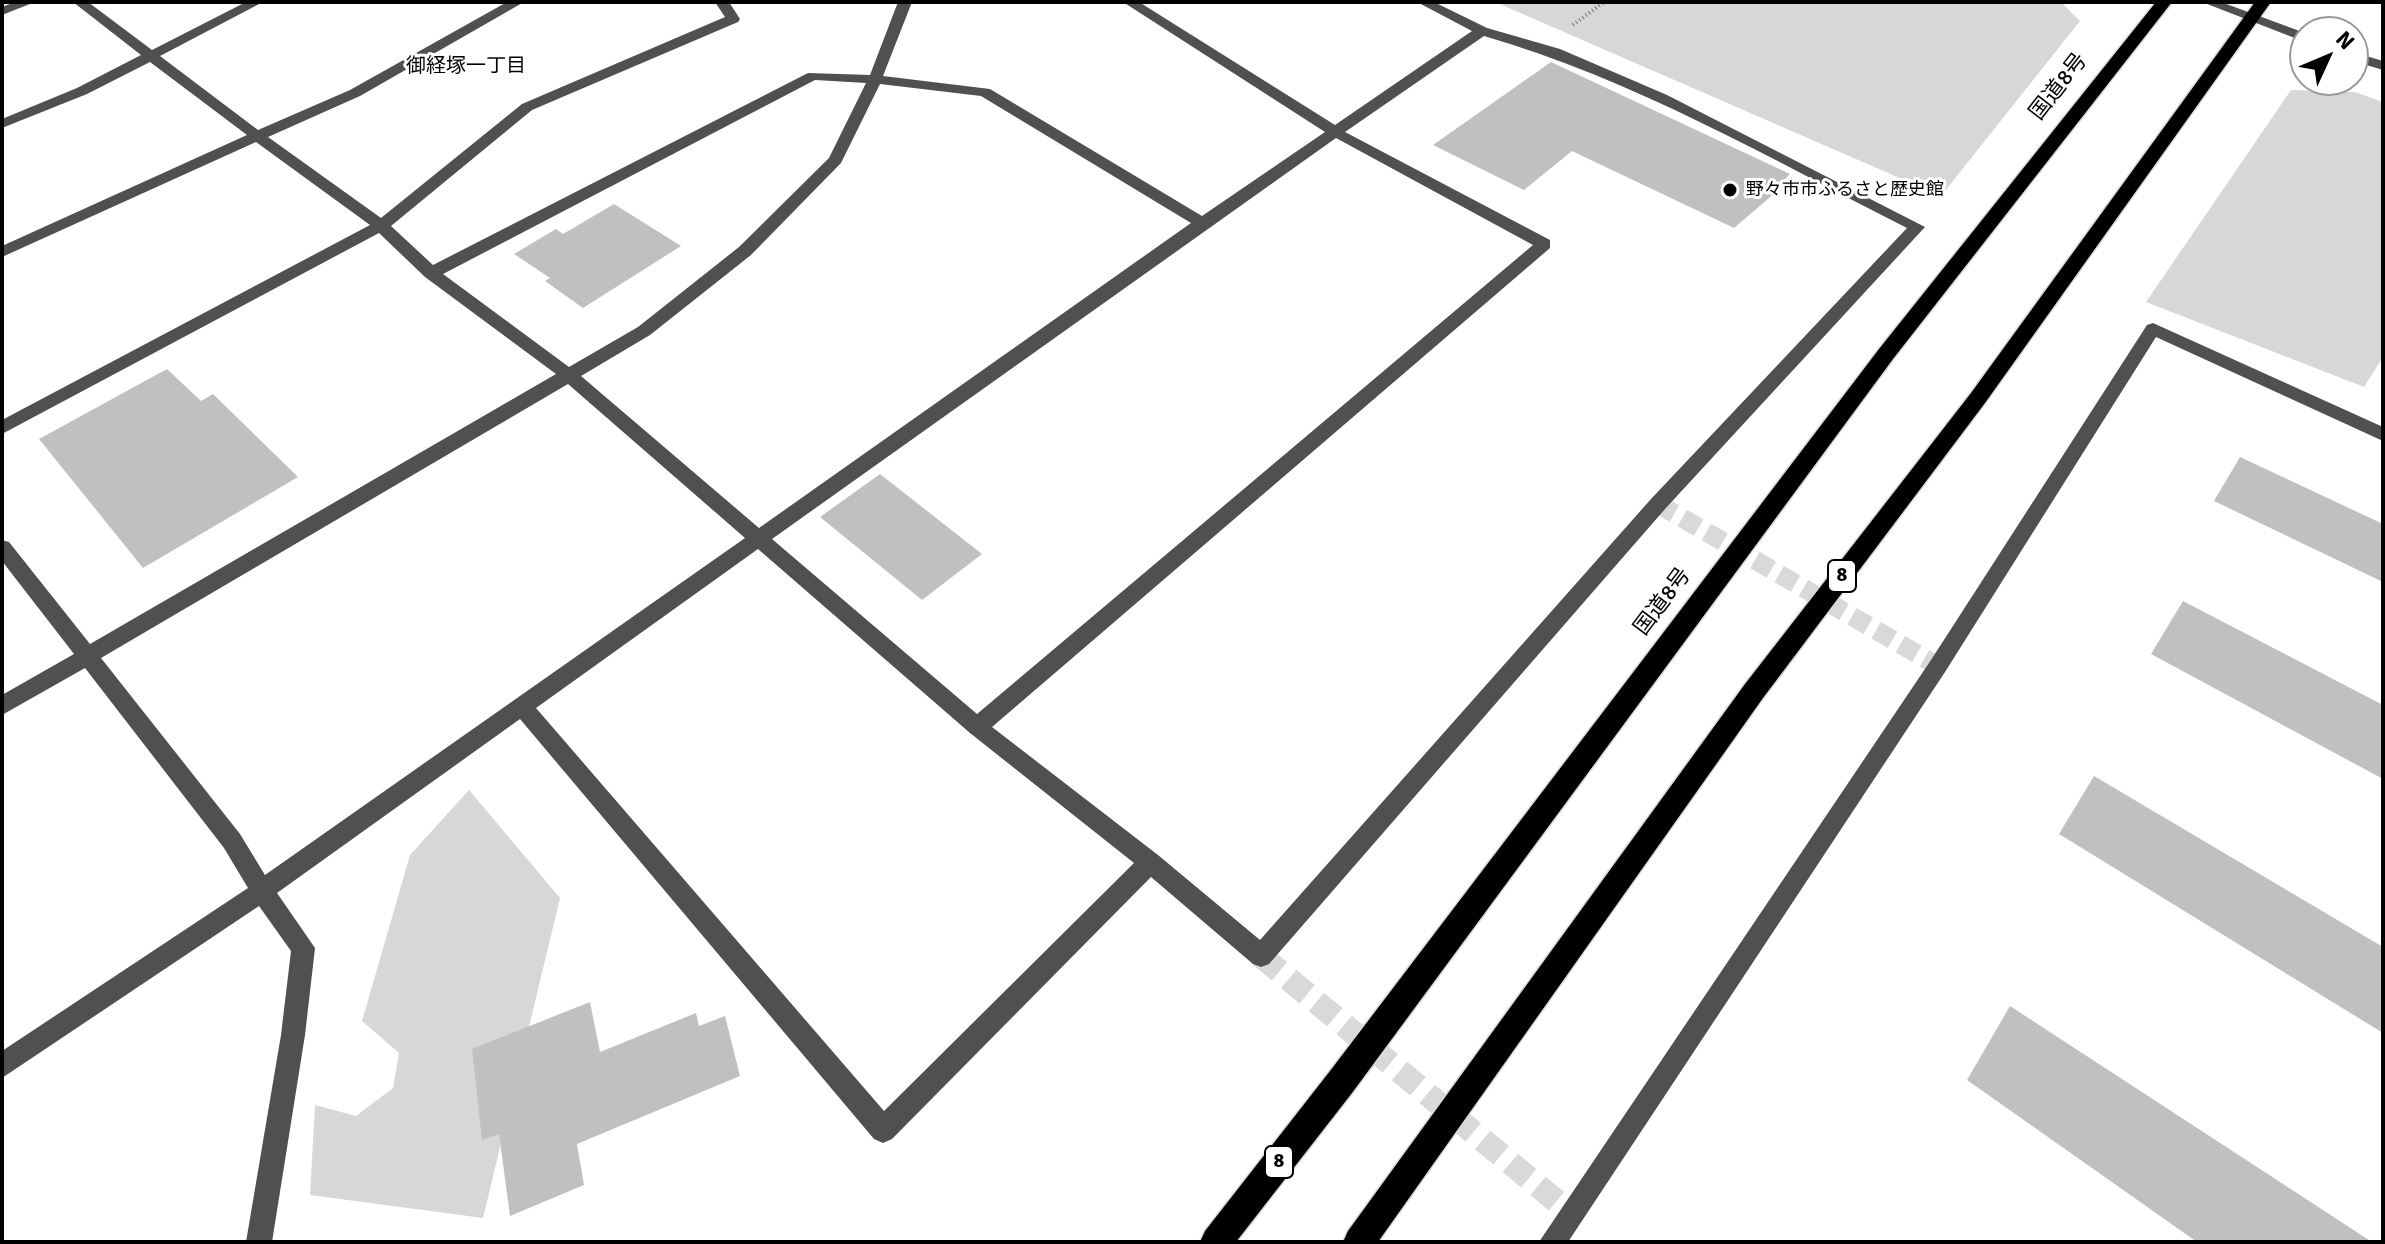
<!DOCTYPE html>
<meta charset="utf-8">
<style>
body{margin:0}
#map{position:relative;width:2385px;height:1244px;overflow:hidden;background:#fff;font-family:Signika,sans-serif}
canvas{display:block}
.frame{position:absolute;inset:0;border:4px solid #000;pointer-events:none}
.north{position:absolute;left:2289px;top:16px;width:80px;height:80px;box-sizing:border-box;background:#fff;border:2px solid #999;border-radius:50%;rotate:46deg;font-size:22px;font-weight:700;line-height:32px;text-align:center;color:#000}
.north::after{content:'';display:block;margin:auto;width:28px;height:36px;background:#000;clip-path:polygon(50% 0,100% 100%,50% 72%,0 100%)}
</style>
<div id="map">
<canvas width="2385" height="1244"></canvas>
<div class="frame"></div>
<div class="north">N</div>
</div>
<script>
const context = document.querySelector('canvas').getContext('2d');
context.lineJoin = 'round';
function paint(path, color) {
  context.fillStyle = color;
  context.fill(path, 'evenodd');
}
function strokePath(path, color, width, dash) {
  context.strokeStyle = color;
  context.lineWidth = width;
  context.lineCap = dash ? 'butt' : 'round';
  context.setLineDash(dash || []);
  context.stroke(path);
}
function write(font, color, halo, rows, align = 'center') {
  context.font = font + ' Signika,"Noto Sans JP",sans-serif';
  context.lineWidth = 6;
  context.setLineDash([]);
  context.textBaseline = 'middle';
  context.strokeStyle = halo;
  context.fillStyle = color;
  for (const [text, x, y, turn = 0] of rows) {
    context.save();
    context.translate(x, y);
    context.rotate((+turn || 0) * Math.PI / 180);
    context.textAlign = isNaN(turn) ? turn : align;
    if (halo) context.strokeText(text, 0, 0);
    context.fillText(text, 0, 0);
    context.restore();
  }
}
paint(new Path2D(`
 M1495,2H2061L2080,21L1941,196Z
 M2291,90L2355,92L2383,102V357L2364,387L2146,302Z
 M469,790L560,898L483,1218L310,1195L315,1105L356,1116L393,1088L399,1053L362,1021L410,855Z`), '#d7d7d7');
paint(new Path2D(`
 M1551,62L1790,174L1779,185L1783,186L1734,228L1572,151L1524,190L1433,145Z
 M614,204L681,246L583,308L545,281L550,278L514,254L556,229L563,234Z
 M167,369L201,401L213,394L298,477L143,568L39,439Z
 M2240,457L2383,524V582L2214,501Z
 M880,474L982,554L922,600L820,517Z
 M2183,601L2383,705V779L2151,654Z
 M2094,776L2383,947V1033L2059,834Z
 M590,1002L600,1052L696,1013L699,1026L725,1016L740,1076L577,1144L584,1185L510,1216L499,1134L482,1140L472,1049Z
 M2010,1006L2372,1242H2197L1967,1080Z`), '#c0c0c0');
strokePath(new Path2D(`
 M1658,504L1938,666`), '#d9d9d9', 19, [19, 9]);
strokePath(new Path2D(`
 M1261,956L1573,1215`), '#d9d9d9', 24, [24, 12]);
const highway = new Path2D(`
 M2156,2H2172L1893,359L1352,1093L1236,1242H1200L1205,1231L1330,1071L1879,349Z
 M2255,2H2271L1985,403L1763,698L1378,1242H1343L1348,1231L1745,684L1971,393Z`);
strokePath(highway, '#dbdbdb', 3);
strokePath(new Path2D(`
 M1573,25L1604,2`), '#727272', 4, [1, 3]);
paint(new Path2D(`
 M15,2H35L2,15V7Z
 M73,2H88L152,50L246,2H263L160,56L258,130L350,90L507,2H524L360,96L268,137L381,218L522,104L725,17L715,2H729L740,19L738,22L532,110L391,226L433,265L808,73L870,75L898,2H912L883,76L990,89L1202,216L1325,132L1123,2H1139L1335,125L1472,31L1417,2H1434L1487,28L1560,49L1667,95L1925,227L1665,509L1269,964L1261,967L1253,964L1151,877L892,1139L883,1143L874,1139L520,719L277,893L315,948L305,1035L272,1242H246L281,1035L291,951L259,906L2,1078V1051L248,888L224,848L85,668L2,715V695L74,654L2,561V540L9,542L90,644L556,374L425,277L379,233L2,434V420L370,225L256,142L2,257V246L247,135L150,62L87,94L2,128V119L77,88L141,55ZM1484,36C1633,79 1769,158 1907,228L1651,499L1260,940L1158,855L992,727L1550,248V240L1345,132ZM815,80L866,83L829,158L739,247L638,327L569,367L443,274ZM880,84L981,96L1191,223L759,528L581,376L650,335L751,255L841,163ZM1336,138L1533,245L977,714L772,539ZM568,384L745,538L265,875L240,834L101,658ZM758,549L970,733L1134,863L884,1111L536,708Z
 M2202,2H2221L2305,33V42Z
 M2353,52L2383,61V70L2353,61Z
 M2153,323L2383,427V441L2156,337L1945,672L1568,1242H1539L1931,660L2147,325Z`), '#505050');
paint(highway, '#000');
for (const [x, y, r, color] of [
 [1730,190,8,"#000"]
]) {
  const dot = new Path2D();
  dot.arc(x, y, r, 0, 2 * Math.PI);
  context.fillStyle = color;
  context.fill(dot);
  strokePath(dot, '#fff', 3);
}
write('18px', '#000', '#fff', [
 ["野々市市ふるさと歴史館",1746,190]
], 'left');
write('20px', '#000', '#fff', [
 ["御経塚一丁目",466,67]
]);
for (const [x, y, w] of [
 [1842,576,28],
 [1279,1162,28]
]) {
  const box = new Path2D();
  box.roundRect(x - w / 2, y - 16, w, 32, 6);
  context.fillStyle = '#fff';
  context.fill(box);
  strokePath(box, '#000', 2);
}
write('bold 20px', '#000', null, [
 ["8",1842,576],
 ["8",1279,1162]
]);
write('22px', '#000', '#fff', [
 ["国道8号",2059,87,-52],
 ["国道8号",1663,602,-53]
]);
</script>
